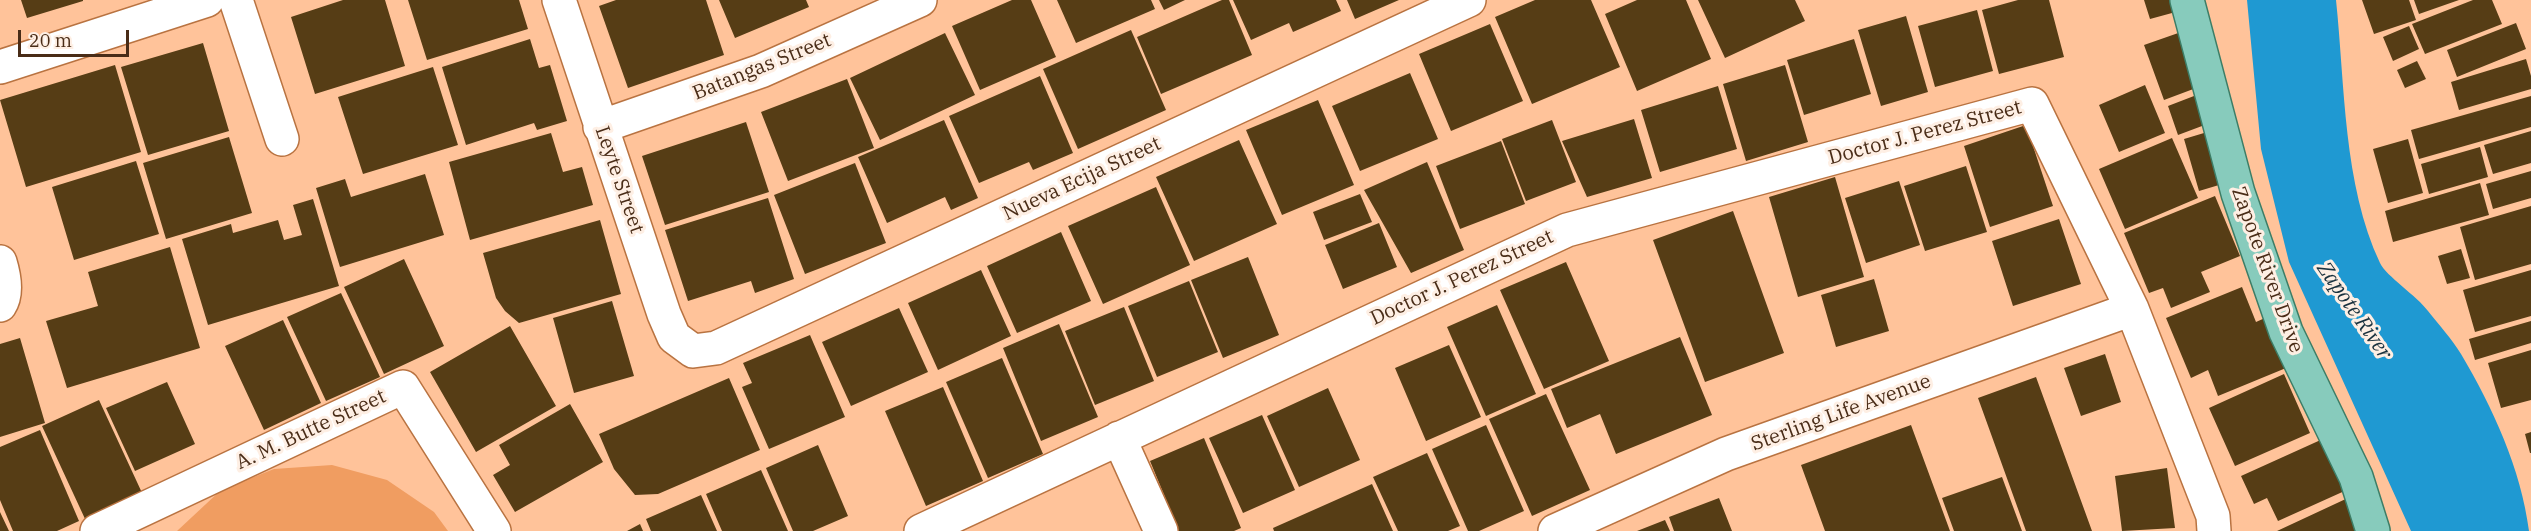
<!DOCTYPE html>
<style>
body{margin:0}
#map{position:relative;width:2531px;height:531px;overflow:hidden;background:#ffc39a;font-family:"IBM Plex Serif",serif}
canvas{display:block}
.scale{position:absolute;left:18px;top:30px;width:111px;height:27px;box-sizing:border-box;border:3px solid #492c17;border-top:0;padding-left:8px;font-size:18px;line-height:21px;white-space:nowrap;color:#492c17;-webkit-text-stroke:4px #feefe4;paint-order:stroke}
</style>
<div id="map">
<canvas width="2531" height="531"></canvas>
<div class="scale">20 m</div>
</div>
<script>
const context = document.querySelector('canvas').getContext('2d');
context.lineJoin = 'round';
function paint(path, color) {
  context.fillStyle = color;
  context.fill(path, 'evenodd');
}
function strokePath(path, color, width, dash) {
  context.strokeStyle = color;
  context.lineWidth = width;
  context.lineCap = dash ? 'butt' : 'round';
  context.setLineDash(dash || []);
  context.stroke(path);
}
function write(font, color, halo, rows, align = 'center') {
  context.font = font + ' "IBM Plex Serif",serif';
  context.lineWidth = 6;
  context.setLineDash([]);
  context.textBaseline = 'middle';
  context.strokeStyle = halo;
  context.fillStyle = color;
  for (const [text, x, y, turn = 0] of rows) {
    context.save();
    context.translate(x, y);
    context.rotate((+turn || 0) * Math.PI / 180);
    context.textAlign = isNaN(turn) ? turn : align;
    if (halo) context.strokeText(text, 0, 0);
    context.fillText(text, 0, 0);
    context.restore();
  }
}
paint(new Path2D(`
 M332,465L387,480L434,512L448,531H177L221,490L274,469Z`), '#f09d61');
paint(new Path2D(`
 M2247,0H2336C2345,85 2343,184 2380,263C2386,276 2417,296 2428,311C2439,325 2452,339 2461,354C2493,408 2521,469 2529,531H2411L2289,262L2261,149Z`), '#1f99d2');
paint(new Path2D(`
 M21,0H83V1L27,18Z
 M343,0H385L405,66L315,94L291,17Z
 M408,0H519L528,29L427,60Z
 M616,0H706L724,55L628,88L599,6Z
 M719,0H806L809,7L735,38Z
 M1012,0H1031L1056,57L980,90L952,26Z
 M1057,0H1151L1155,9L1076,43Z
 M1159,0H1185L1164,10Z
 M1222,0H1229L1252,55L1161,94L1137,37Z
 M1233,0H1336L1341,11L1293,32L1289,23L1251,40Z
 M1347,0H1399L1355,19Z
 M1535,0H1591L1620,67L1532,104L1495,17Z
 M1637,0H1686L1711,59L1637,91L1605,14Z
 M1698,0H1795L1805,21L1725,58Z
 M2018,0H2049L2064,57L1999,74L1982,10Z
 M2144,0H2192L2194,7L2150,19Z
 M2362,0H2409L2416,20L2374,34Z
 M2414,0H2459L2419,14Z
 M2473,0H2492L2502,24L2425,54L2412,24Z
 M1977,10L1993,71L1935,87L1918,26Z
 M1906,16L1928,92L1881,106L1858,30Z
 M2516,23L2526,49L2457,77L2447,50Z
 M1490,24L1523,101L1451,131L1419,54Z
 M2409,26L2419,49L2393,61L2383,37Z
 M1131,30L1166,110L1078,149L1043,69Z
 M2184,31L2204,85L2164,100L2144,45Z
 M945,33L975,95L880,140L850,78Z
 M530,39L539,68L550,65L567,121L537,130L534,123L466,145L442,67Z
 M1854,39L1871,94L1804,115L1787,60Z
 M203,43L229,131L148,155L121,67Z
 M2526,59L2531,76V89L2459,110L2451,82Z
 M2417,61L2426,79L2405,88L2397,70Z
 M115,65L141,152L26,187L0,100Z
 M1785,65L1808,142L1746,161L1723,84Z
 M433,67L458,145L363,174L338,97Z
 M1410,73L1438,139L1360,171L1332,106Z
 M1040,76L1073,153L1033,170L1029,162L979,183L949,116Z
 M847,79L874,148L788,181L761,112Z
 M2145,85L2165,133L2119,152L2099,105Z
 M1718,86L1737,149L1660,172L1641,110Z
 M2207,91L2218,120L2178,135L2168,106Z
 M2531,96V127L2419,159L2411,130Z
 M1318,100L1354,185L1282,215L1246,130Z
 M1634,119L1652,178L1587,197L1562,141Z
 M944,120L978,198L951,210L945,197L887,223L858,157Z
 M1552,120L1576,182L1526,201L1502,139Z
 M746,122L769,192L665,225L642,156Z
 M2026,125L2053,206L1990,227L1964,146Z
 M2224,127L2239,179L2199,191L2184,139Z
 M2531,131V163L2493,174L2484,145Z
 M551,133L563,172L582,167L593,205L470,240L449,162Z
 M229,137L252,213L166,239L143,163Z
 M2172,138L2198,198L2125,229L2099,169Z
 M2408,139L2423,193L2388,203L2373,149Z
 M1239,140L1277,224L1194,261L1156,177Z
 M1501,141L1525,204L1460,229L1436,166Z
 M2480,147L2488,177L2429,194L2421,164Z
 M136,161L159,234L74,260L52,187Z
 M1427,162L1464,250L1411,273L1364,190Z
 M855,163L886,243L805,274L774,195Z
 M1966,166L1987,232L1925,251L1904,186Z
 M2531,171V198L2493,209L2486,184Z
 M425,174L444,235L340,267L316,188L345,179L351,197Z
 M1835,177L1864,277L1798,297L1769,197Z
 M1899,181L1920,245L1866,263L1845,198Z
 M2480,183L2489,215L2393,242L2385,211Z
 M1156,187L1190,265L1103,304L1068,226Z
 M1360,194L1372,222L1324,240L1313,212Z
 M2215,196L2240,256L2201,272L2210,292L2171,308L2163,288L2149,293L2124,233Z
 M768,198L794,279L755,293L751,281L688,301L665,230Z
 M313,199L339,286L208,325L182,239L231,224L233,233L278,220L284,240L302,235L293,205Z
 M2531,206V264L2475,280L2460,227Z
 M1733,211L1784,353L1705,382L1653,240Z
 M2059,219L2081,284L2013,306L1992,241Z
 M600,220L621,294L519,323L505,311L496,298L483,253Z
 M1379,223L1397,267L1343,289L1325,245Z
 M1061,232L1091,301L1017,333L987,266Z
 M170,247L200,348L67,388L46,321L98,306L88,272Z
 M2461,249L2470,278L2447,284L2438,256Z
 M1248,257L1279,335L1223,358L1191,280Z
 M404,259L444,346L384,374L344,287Z
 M1566,262L1609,361L1544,389L1500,290Z
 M981,270L1011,336L938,370L908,303Z
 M2531,270V316L2475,332L2463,290Z
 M1874,279L1889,331L1836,347L1821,295Z
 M1189,281L1218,352L1157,377L1128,306Z
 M2242,287L2256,322L2265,318L2286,368L2218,396L2208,370L2191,378L2166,318Z
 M341,293L380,377L326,401L287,317Z
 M612,301L634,376L574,393L553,318Z
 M1497,305L1536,394L1486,416L1447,327Z
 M1124,307L1154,381L1095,405L1065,331Z
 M899,308L928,372L851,406L822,342Z
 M283,320L321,403L264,430L225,346Z
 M2531,321V343L2475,360L2469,339Z
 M1059,324L1098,417L1041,441L1003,348Z
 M510,326L556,406L476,452L430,372Z
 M810,335L845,417L769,449L742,387L752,383L743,363Z
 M1680,337L1712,415L1616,454L1600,414L1567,428L1551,389Z
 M20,338L45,423L0,437V344Z
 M1449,345L1481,417L1426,441L1395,368Z
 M2531,350V400L2501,408L2488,363Z
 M2105,354L2121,402L2081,416L2064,368Z
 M1002,358L1043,454L988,478L946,382Z
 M2284,374L2310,433L2235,466L2209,408Z
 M2036,377L2092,531H2026L1978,398Z
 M729,378L760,450L658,494L635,495L614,469L599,434Z
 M167,382L195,444L135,471L106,408Z
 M943,387L983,481L926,506L885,411Z
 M1328,388L1360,460L1299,487L1267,416Z
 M1546,394L1590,490L1532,516L1489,419Z
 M99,400L143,495L86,521L42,426Z
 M570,404L603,462L515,512L493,475L510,465L499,445Z
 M1262,415L1295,490L1243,513L1209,438Z
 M1486,425L1524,511L1479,531H1468L1432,449Z
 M1911,425L1950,531H1825L1801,465Z
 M40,430L79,521L57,531H13L0,500V447Z
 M2531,432V453H2530L2525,434Z
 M1204,438L1241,528L1234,531H1179L1150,461Z
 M2325,438L2349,489L2278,521L2267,498L2254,504L2241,476Z
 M818,445L848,516L813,531H793L766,468Z
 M1427,453L1460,526L1448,531H1398L1373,477Z
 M2167,468L2175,528L2122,531L2115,476Z
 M761,470L788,531H722L706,494Z
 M2002,477L2022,531H1954L1942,498Z
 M1372,484L1393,531H1274L1273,528Z
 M701,495L717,531H651L646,519Z
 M2350,497L2367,531H2277Z
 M1719,498L1732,531H1674L1669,517Z
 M0,512L9,531H0Z
 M1665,520L1670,531H1637Z
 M640,524L643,531H627Z`), '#563d15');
const minor = new Path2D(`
 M236,0L282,139
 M559,0L664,314L674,337L693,351L716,348L1469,0
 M0,67L207,0
 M600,127L761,71L920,0
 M0,262C4,275 8,293 0,305
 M1119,438L1161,531
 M97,531L403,387L494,531
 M921,531L1567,230L2032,104L2132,309L2213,516L2214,531
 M1555,531L1726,454L2132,309`);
const major = new Path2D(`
 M2187,0L2238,193L2286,332L2356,477L2373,531`);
strokePath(minor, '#b97341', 36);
strokePath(major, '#3d7d66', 36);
strokePath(minor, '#fff', 33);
strokePath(major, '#87cbbc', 33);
write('20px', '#492c17', '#feefe4', [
 ["Batangas Street",762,67,-22],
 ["Doctor J. Perez Street",1925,133,-15],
 ["Nueva Ecija Street",1082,179,-25],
 ["Leyte Street",619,180,71],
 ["Zapote River Drive",2267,270,70],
 ["Doctor J. Perez Street",1462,278,-25],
 ["Sterling Life Avenue",1841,413,-20],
 ["A. M. Butte Street",311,430,-25]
]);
write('italic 21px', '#19313e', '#feefe4', [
 ["Zapote River",2354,311,55]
]);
</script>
